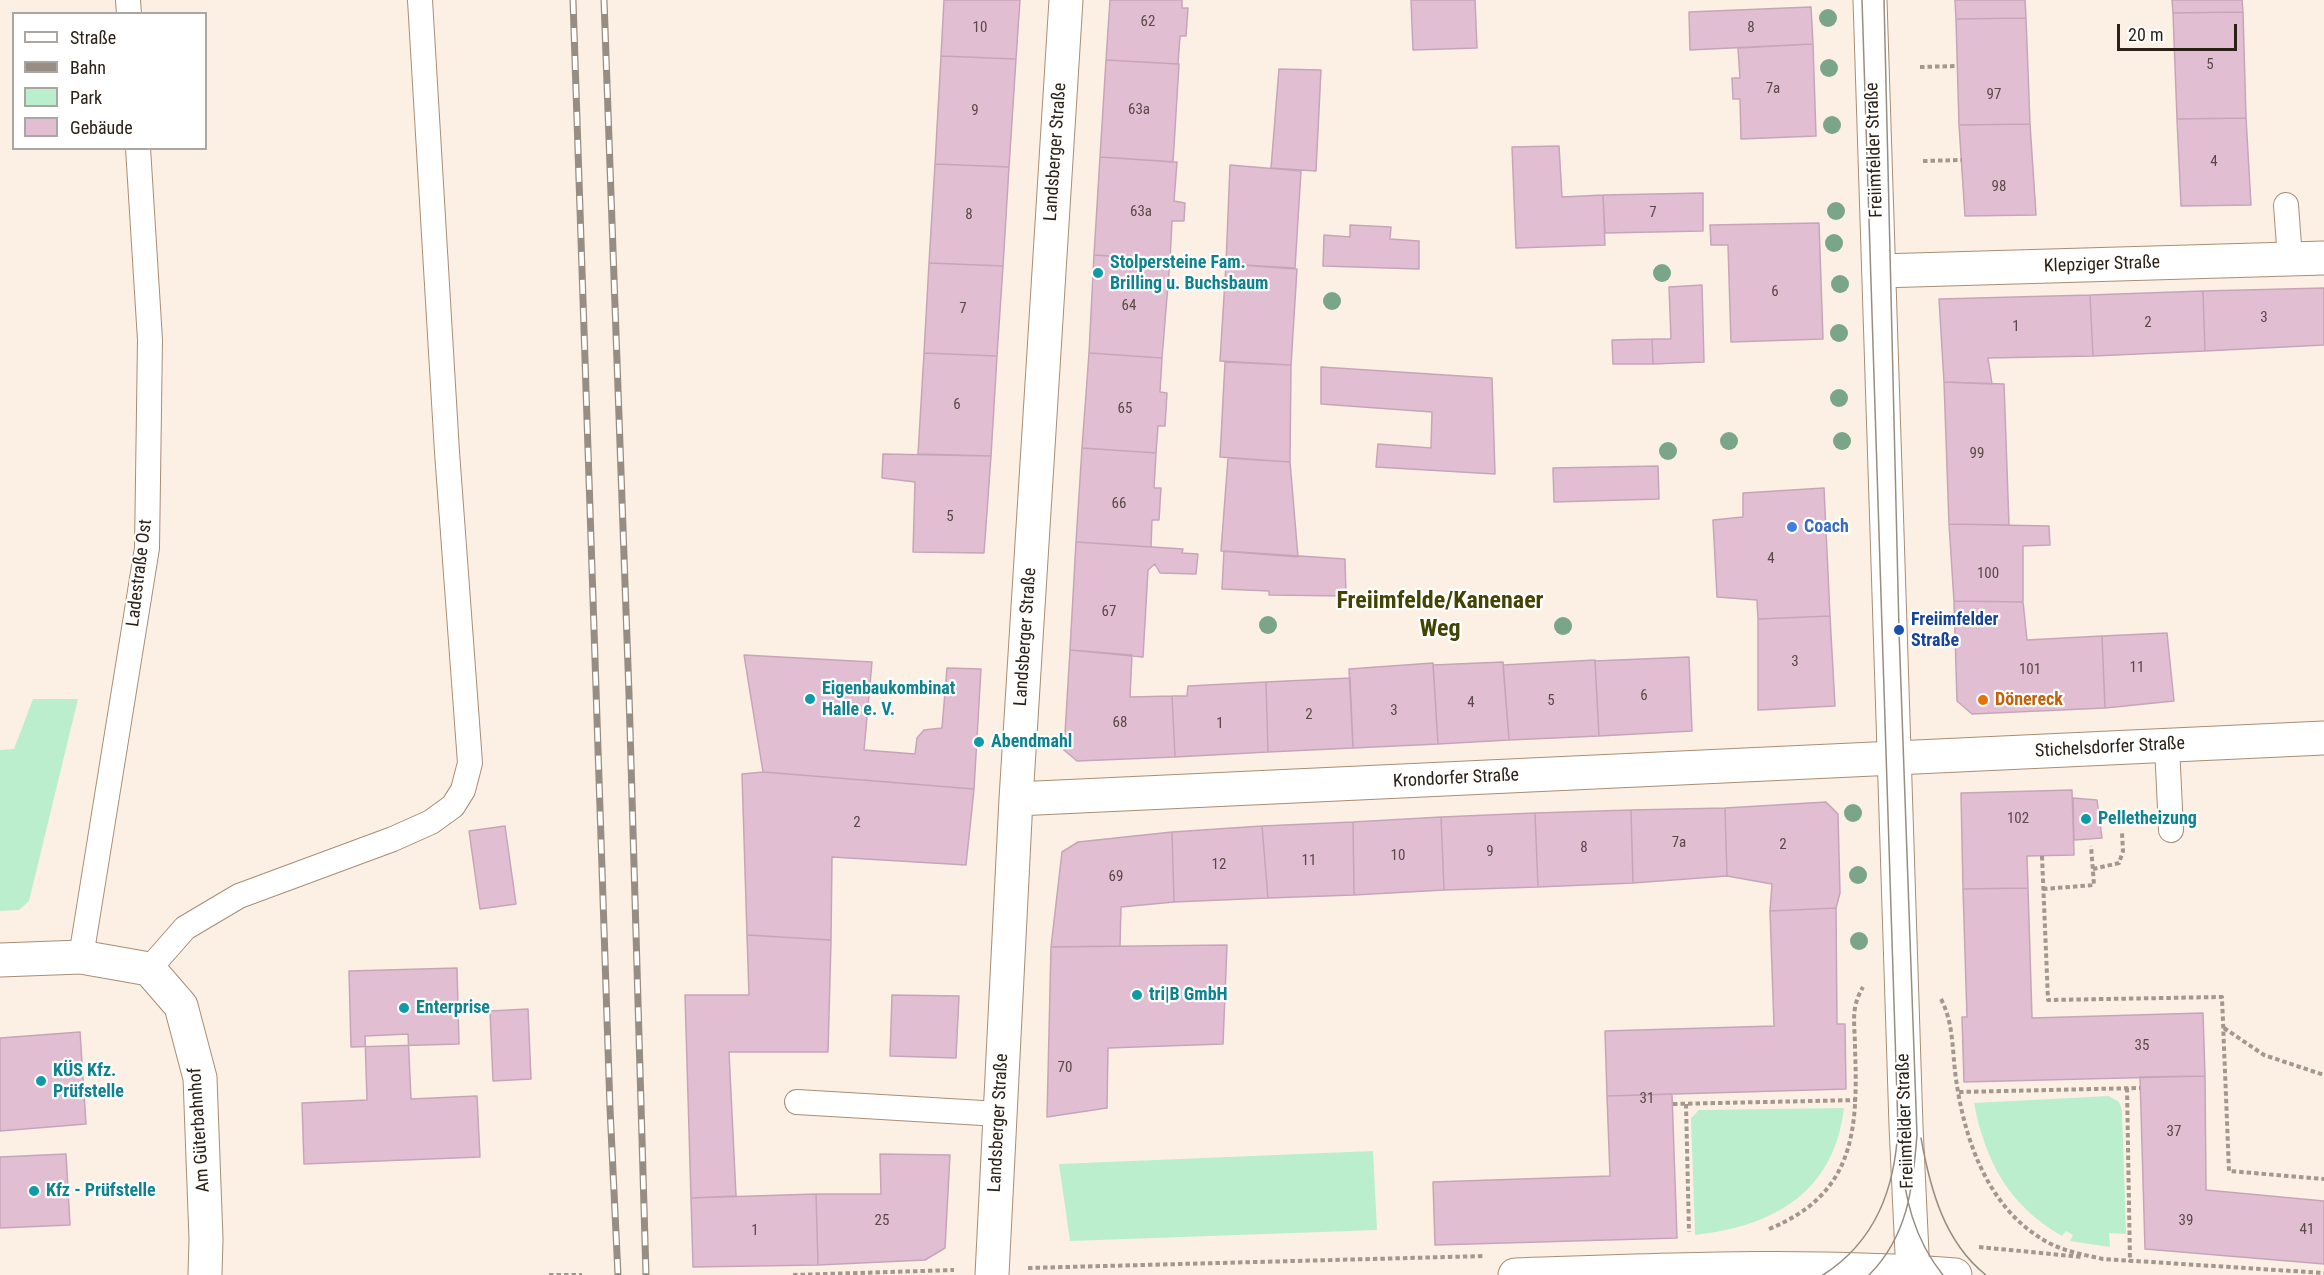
<!DOCTYPE html>
<meta charset="utf-8">
<style>
body{margin:0}
#map{position:relative;width:2324px;height:1275px;overflow:hidden;background:#fcf0e5;font-family:"Roboto Condensed",sans-serif}
canvas{display:block}
.legend{position:absolute;left:12px;top:12px;width:195px;height:138px;box-sizing:border-box;background:#fff;border:2px solid #aba6a2;margin:0;padding:8px 10px;list-style:none;font-size:18px;color:#2c2117}
.legend li{display:flex;align-items:center;gap:12px;height:30px}
.legend b{width:30px;border:2px solid #aba6a2}
.scale{position:absolute;left:2117px;top:24px;width:120px;height:27px;box-sizing:border-box;border:3px solid #2c2117;border-top:0;padding-left:8px;font-size:18px;line-height:21px;white-space:nowrap;color:#2c2117;-webkit-text-stroke:4px #fff;paint-order:stroke}
</style>
<div id="map">
<canvas width="2324" height="1275"></canvas>
<ul class="legend">
<li><b style="height:8px;background:#fff"></b>Straße</li>
<li><b style="height:8px;background:#988d82"></b>Bahn</li>
<li><b style="height:16px;background:#bec"></b>Park</li>
<li><b style="height:16px;background:#e2bed3"></b>Gebäude</li>
</ul>
<div class="scale">20 m</div>
</div>
<script>
const context = document.querySelector('canvas').getContext('2d');
context.lineJoin = 'round';
function paint(path, color) {
  context.fillStyle = color;
  context.fill(path, 'evenodd');
}
function strokePath(path, color, width, dash) {
  context.strokeStyle = color;
  context.lineWidth = width;
  context.lineCap = dash ? 'butt' : 'round';
  context.setLineDash(dash || []);
  context.stroke(path);
}
function write(font, color, halo, rows, align = 'center') {
  context.font = font + ' "Roboto Condensed",sans-serif';
  context.lineWidth = 4.5;
  context.setLineDash([]);
  context.textBaseline = 'middle';
  context.strokeStyle = halo;
  context.fillStyle = color;
  for (const [text, x, y, turn = 0] of rows) {
    context.save();
    context.translate(x, y);
    context.rotate((+turn || 0) * Math.PI / 180);
    context.textAlign = isNaN(turn) ? turn : align;
    if (halo) context.strokeText(text, 0, 0);
    context.fillText(text, 0, 0);
    context.restore();
  }
}
paint(new Path2D(`
 M33,699H78L29,901L19,910L0,911V750L14,749Z
 M2109,1096L2119,1102L2122,1110L2126,1234L2109,1233L2110,1247L2070,1241L2073,1235L2066,1231L2062,1236C2009,1206 1985,1161 1974,1103Z
 M1844,1108C1834,1192 1775,1226 1695,1235L1691,1118L1699,1110Z
 M1373,1151L1377,1230L1070,1241L1059,1164Z`), '#bec');
const building = new Path2D(`
 M944,0H1020L1016,59L941,56Z
 M1110,0H1182V8H1188L1186,36H1180L1178,64L1106,60Z
 M1411,0H1475L1477,48L1413,50Z
 M1955,0H2025L2026,18L1956,19Z
 M2172,0H2242L2243,12L2173,13Z
 M1811,7L1813,44L1690,50L1689,12Z
 M2243,12L2246,118L2177,119L2173,13Z
 M2026,18L2030,124L1959,125L1956,19Z
 M1813,44L1816,136L1741,139L1740,99H1733L1732,78H1740L1738,48Z
 M941,56L1016,59L1009,167L935,164Z
 M1106,60L1179,64L1173,162L1100,157Z
 M1279,69L1321,70L1316,171L1271,168Z
 M2246,118L2251,205L2181,206L2177,119Z
 M2030,124L2036,215L1965,216L1959,125Z
 M1559,146L1562,197L1603,195L1605,245L1516,248L1512,147Z
 M1100,157L1177,162L1174,201L1185,203L1184,221H1172L1170,260L1094,255Z
 M935,164L1009,167L1003,266L929,263Z
 M1230,165L1301,171L1295,268L1226,264Z
 M1703,193V231L1605,233L1603,195Z
 M1819,223L1823,339L1731,342L1728,245H1711L1710,225Z
 M1350,225L1391,227L1390,239L1419,241V269L1323,266L1324,235L1350,237Z
 M1094,255L1170,260L1162,358L1089,353Z
 M929,263L1003,266L997,356L924,353Z
 M1226,264L1297,269L1291,365L1220,361Z
 M1702,285L1704,362L1653,364L1652,339H1671L1669,287Z
 M2324,288V345L2205,351L2203,291Z
 M2203,291L2205,351L2093,356L2090,295Z
 M2090,295L2093,356L1988,358L1992,384L1944,382L1939,299Z
 M1652,339L1653,364H1613L1612,340Z
 M924,353L997,356L991,456L918,454Z
 M1089,353L1162,358L1160,392L1167,393L1165,426H1158L1156,453L1082,448Z
 M1225,362L1291,365L1290,462L1220,457Z
 M1321,367L1492,378L1495,474L1376,467L1378,444L1431,448L1432,412L1321,404Z
 M1944,382L2004,384L2009,525L1949,524Z
 M1082,448L1156,453L1154,488H1161L1159,520H1152L1151,547L1076,542Z
 M883,454L991,456L984,553L913,552L915,482L882,478Z
 M1228,458L1290,462L1298,557L1221,551Z
 M1658,466L1659,499L1554,502L1553,468Z
 M1824,488L1830,616L1758,619L1757,600L1717,597L1713,520L1743,517V493Z
 M1949,524L2049,526L2050,545L2023,546V602L1954,601Z
 M1076,542L1183,549L1182,553L1198,554L1196,574L1160,573L1155,564L1148,570L1143,657L1070,650Z
 M1224,551L1345,559L1346,596L1269,595V591L1222,589Z
 M1954,601L2023,602L2027,640L2102,636L2105,708L1972,714L1957,701Z
 M1830,616L1835,706L1758,710V619Z
 M2167,633L2174,701L2105,708L2102,636Z
 M1070,650L1132,655L1130,697L1172,696L1175,757L1077,761L1064,750Z
 M744,655L872,662L864,750L915,754L917,738L924,730L942,728L947,668L981,669L974,789L763,772Z
 M1689,657L1692,731L1599,736L1595,661Z
 M1595,660L1599,736L1509,740L1503,665Z
 M1503,662L1509,740L1438,744L1433,665Z
 M1433,663L1438,744L1353,748L1349,669Z
 M1350,678L1353,748L1268,752L1266,682Z
 M1266,682L1268,752L1175,757L1172,696H1187L1188,686Z
 M763,772L974,789L966,865L832,857L831,940L747,935L742,774Z
 M2072,790L2074,855L2027,856L2028,888L1963,889L1961,793Z
 M2073,798L2097,800L2102,838L2074,840Z
 M1826,802L1838,814L1840,893L1836,908L1770,911L1772,884L1727,876L1725,808Z
 M1725,808L1727,876L1633,883L1631,810Z
 M1631,810L1633,883L1538,887L1535,813Z
 M1535,813L1538,887L1444,890L1441,817Z
 M1441,817L1444,890L1354,895L1353,822Z
 M1353,822L1354,895L1268,898L1262,826Z
 M505,826L516,904L480,909L469,831Z
 M1262,826L1268,898L1174,902L1172,832Z
 M1172,832L1174,902L1121,907L1120,946L1051,947L1062,852L1078,842Z
 M2028,888L2032,1018L2203,1013L2205,1076L1964,1082L1962,1017H1967L1963,889Z
 M1836,908L1837,1024H1845L1846,1089L1607,1096L1605,1031L1774,1026L1770,911Z
 M747,935L831,940L828,1052H729L736,1196L691,1198L685,995H749Z
 M1227,945L1223,1044L1108,1048L1107,1108L1047,1117L1051,947Z
 M457,968L459,1044L351,1047L349,971Z
 M892,995L959,996L956,1058L890,1056Z
 M528,1009L531,1079L493,1081L490,1011Z
 M80,1032L86,1124L0,1131V1038Z
 M408,1034L411,1099L477,1096L480,1157L304,1164L302,1103L367,1100L365,1036Z
 M2205,1076L2206,1190L2324,1201V1264L2145,1249L2140,1077Z
 M1672,1094L1677,1238L1435,1245L1433,1182L1610,1176L1607,1096Z
 M66,1154L70,1225L0,1228V1157Z
 M880,1154L950,1155L945,1248L925,1260L818,1265L816,1194H881Z
 M816,1194L818,1265L693,1267L691,1198Z`);
paint(building, '#e2bed3');
strokePath(building, '#c7a5b9', 1.5);
const lane = new Path2D(`
 M128,0L129,14
 M2286,205L2290,259
 M2167,746L2171,830
 M81,957L147,548L150,340L138,148
 M149,969L185,928L239,896L393,839L431,822L453,806L463,790L470,763L447,452L420,0
 M797,1102L999,1114`);
const street = new Path2D(`
 M1879,271L2324,258
 M1016,799L2324,738
 M0,960L81,957L149,969L181,1006L200,1078L206,1239L205,1275
 M992,1275L1016,799L1066,0`);
const secondary = new Path2D(`
 M1870,0L1906,1126L1913,1275
 M1515,1275C1662,1270 1809,1263 1955,1275`);
strokePath(lane, '#a98d74', 26);
strokePath(street, '#a98d74', 35);
strokePath(secondary, '#a98d74', 35);
strokePath(new Path2D(`
 M1920,67L1957,66
 M1923,161L1962,160
 M2042,856L2048,1000L2222,997L2229,1171L2324,1179
 M2093,869L2119,863L2123,851L2122,833
 M2043,889L2094,885L2091,846
 M1941,999C1954,1024 1952,1051 1956,1079C1965,1143 1990,1213 2051,1244C2067,1252 2085,1255 2103,1259L2324,1273
 M2224,1028L2264,1055L2324,1075
 M2127,1088L2130,1262
 M1959,1092L2140,1088
 M1673,1104L1857,1100
 M1686,1104L1689,1232
 M1769,1229C1855,1194 1858,1130 1855,1048C1855,1023 1850,1009 1863,987
 M1979,1247L2082,1257
 M1028,1268L1485,1256
 M549,1275H582
 M793,1275L954,1270`), '#a4988e', 4, [4.5, 3]);
strokePath(lane, '#fff', 24);
strokePath(street, '#fff', 33);
strokePath(secondary, '#fff', 33);
strokePath(new Path2D(`
 M1921,1138C1930,1188 1944,1242 1986,1275
 M1901,1152C1904,1197 1914,1239 1943,1275
 M1823,1275C1876,1241 1895,1188 1898,1128L1862,0
 M1869,1275C1908,1236 1913,1187 1917,1135L1899,630L1884,0`), '#988d82', 1.5);
const rail = new Path2D(`
 M573,0L610,1108L618,1275
 M604,0L629,694L646,1275`);
strokePath(rail, '#988d82', 7);
strokePath(rail, '#fff', 4.5, [14]);
context.fillStyle = '#7ba589';
for (const [x, y] of [
 [1828,18],
 [1829,68],
 [1832,125],
 [1836,211],
 [1834,243],
 [1662,273],
 [1840,284],
 [1332,301],
 [1839,333],
 [1839,398],
 [1729,441],
 [1842,441],
 [1668,451],
 [1268,625],
 [1563,626],
 [1853,813],
 [1858,875],
 [1859,941]
]) {
  context.beginPath();
  context.arc(x, y, 9, 0, 2 * Math.PI);
  context.fill();
}
for (const [x, y, r, color] of [
 [1098,273,6,"#0f9aa8"],
 [1792,527,6,"#3f7fe0"],
 [1899,630,6,"#1a4fb4"],
 [810,699,6,"#0f9aa8"],
 [1983,700,6,"#e8710a"],
 [979,742,6,"#0f9aa8"],
 [2086,819,6,"#0f9aa8"],
 [1137,995,6,"#0f9aa8"],
 [404,1008,6,"#0f9aa8"],
 [41,1081,6,"#0f9aa8"],
 [34,1191,6,"#0f9aa8"]
]) {
  const dot = new Path2D();
  dot.arc(x, y, r, 0, 2 * Math.PI);
  context.fillStyle = color;
  context.fill(dot);
  strokePath(dot, '#fff', 2);
}
write('15px', '#5a4846', null, [
 ["62",1148,22],
 ["10",980,28],
 ["8",1751,28],
 ["5",2210,65],
 ["7a",1773,89],
 ["97",1994,95],
 ["63a",1139,110],
 ["9",975,111],
 ["4",2214,162],
 ["98",1999,187],
 ["63a",1141,212],
 ["7",1653,213],
 ["8",969,215],
 ["6",1775,292],
 ["64",1129,306],
 ["7",963,309],
 ["3",2264,318],
 ["2",2148,323],
 ["1",2016,327],
 ["6",957,405],
 ["65",1125,409],
 ["99",1977,454],
 ["66",1119,504],
 ["5",950,517],
 ["4",1771,559],
 ["100",1988,574],
 ["67",1109,612],
 ["3",1795,662],
 ["11",2137,668],
 ["101",2030,670],
 ["6",1644,696],
 ["5",1551,701],
 ["4",1471,703],
 ["3",1394,711],
 ["2",1309,715],
 ["68",1120,723],
 ["1",1220,724],
 ["102",2018,819],
 ["2",857,823],
 ["7a",1679,843],
 ["2",1783,845],
 ["8",1584,848],
 ["9",1490,852],
 ["10",1398,856],
 ["11",1309,861],
 ["12",1219,865],
 ["69",1116,877],
 ["35",2142,1046],
 ["70",1065,1068],
 ["31",1647,1099],
 ["37",2174,1132],
 ["25",882,1221],
 ["39",2186,1221],
 ["41",2307,1230],
 ["1",755,1231]
]);
write('18px', '#2c2117', '#fff', [
 ["Freiimfelder Straße",1875,150,-92],
 ["Landsberger Straße",1056,152,-86],
 ["Klepziger Straße",2102,265,-2],
 ["Ladestraße Ost",140,573,-83],
 ["Landsberger Straße",1026,637,-86],
 ["Stichelsdorfer Straße",2110,748,-3],
 ["Krondorfer Straße",1456,779,-3],
 ["Freiimfelder Straße",1906,1121,-92],
 ["Landsberger Straße",999,1123,-87],
 ["Am Güterbahnhof",200,1130,-94]
]);
write('bold 18px', '#0d838f', '#fff', [
 ["Stolpersteine Fam.",1110,263],
 ["Brilling u. Buchsbaum",1110,284],
 ["Eigenbaukombinat",822,689],
 ["Halle e. V.",822,710],
 ["Abendmahl",991,742],
 ["Pelletheizung",2098,819],
 ["tri|B GmbH",1149,995],
 ["Enterprise",416,1008],
 ["KÜS Kfz.",53,1071],
 ["Prüfstelle",53,1092],
 ["Kfz - Prüfstelle",46,1191]
], 'left');
write('bold 18px', '#366cbe', '#fff', [
 ["Coach",1804,527]
], 'left');
write('bold 18px', '#164399', '#fff', [
 ["Freiimfelder",1911,620],
 ["Straße",1911,641]
], 'left');
write('bold 18px', '#c56008', '#fff', [
 ["Dönereck",1995,700]
], 'left');
write('bold 24px', '#434403', '#fff', [
 ["Freiimfelde/Kanenaer",1440,602],
 ["Weg",1440,630]
]);
</script>
